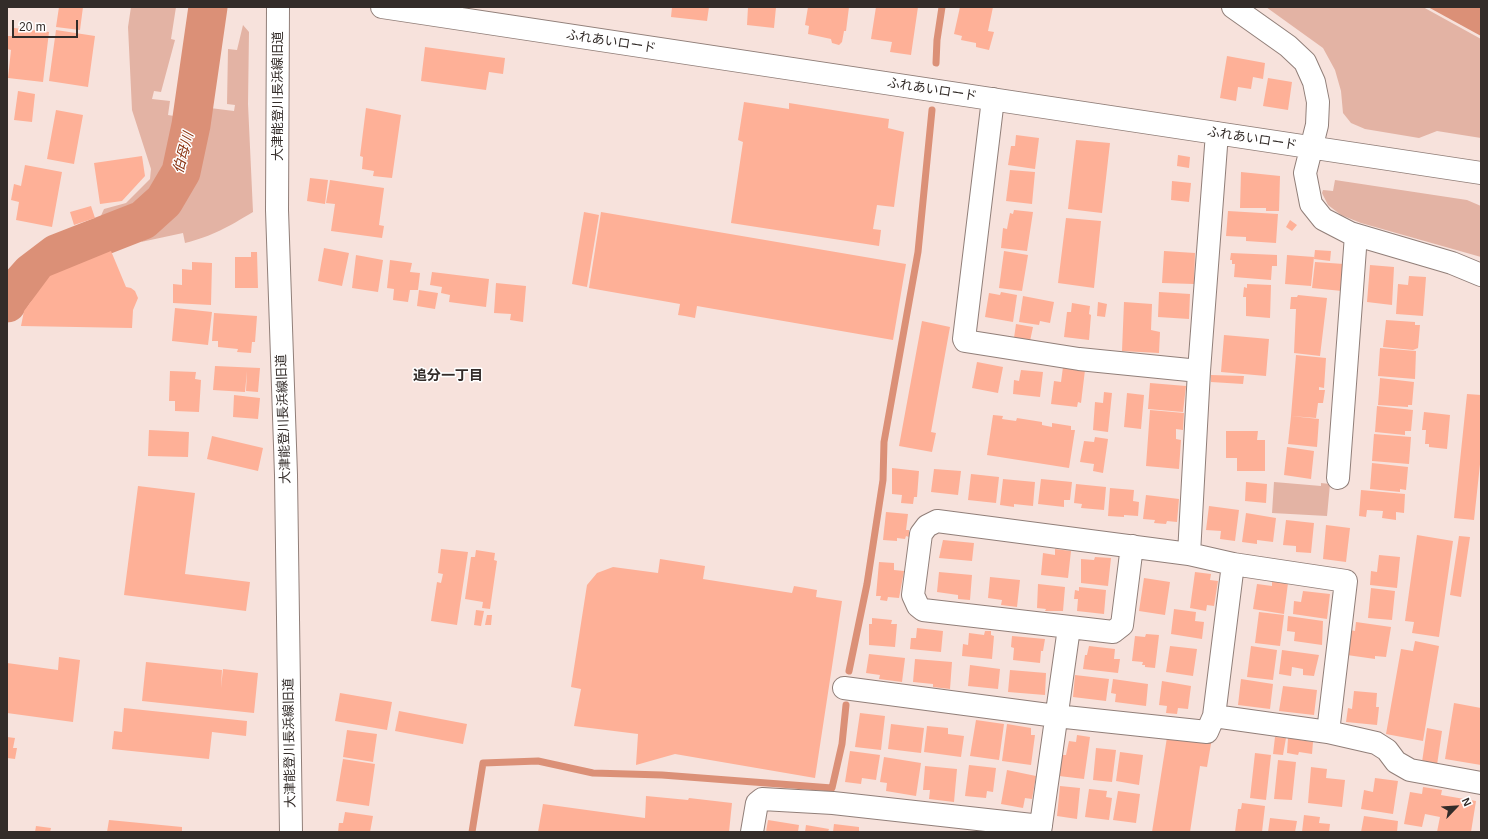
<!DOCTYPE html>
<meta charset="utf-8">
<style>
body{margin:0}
#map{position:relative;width:1488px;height:839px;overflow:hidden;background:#f7e2dc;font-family:Helvetica,sans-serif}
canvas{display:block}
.frame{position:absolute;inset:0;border:8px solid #332c29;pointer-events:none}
.north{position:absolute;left:1436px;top:787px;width:40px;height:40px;-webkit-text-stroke:3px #fff;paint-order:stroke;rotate:65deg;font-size:11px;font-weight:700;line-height:16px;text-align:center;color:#332c29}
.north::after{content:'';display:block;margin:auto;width:14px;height:18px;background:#332c29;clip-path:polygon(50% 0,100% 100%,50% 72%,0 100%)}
.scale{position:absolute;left:12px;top:20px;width:66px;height:18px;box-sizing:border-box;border:2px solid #332c29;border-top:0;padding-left:5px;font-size:12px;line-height:14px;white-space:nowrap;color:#332c29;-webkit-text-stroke:3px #fff;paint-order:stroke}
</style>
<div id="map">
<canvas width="1488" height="839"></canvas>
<div class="frame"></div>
<div class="north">N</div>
<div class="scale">20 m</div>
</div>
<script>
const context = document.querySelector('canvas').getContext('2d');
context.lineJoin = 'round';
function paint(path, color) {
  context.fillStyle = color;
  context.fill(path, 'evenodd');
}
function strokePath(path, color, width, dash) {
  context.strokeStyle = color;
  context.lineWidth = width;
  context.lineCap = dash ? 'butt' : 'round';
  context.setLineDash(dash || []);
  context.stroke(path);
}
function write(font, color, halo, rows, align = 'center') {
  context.font = font + ' Helvetica,"Noto Sans JP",sans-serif';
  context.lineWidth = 3;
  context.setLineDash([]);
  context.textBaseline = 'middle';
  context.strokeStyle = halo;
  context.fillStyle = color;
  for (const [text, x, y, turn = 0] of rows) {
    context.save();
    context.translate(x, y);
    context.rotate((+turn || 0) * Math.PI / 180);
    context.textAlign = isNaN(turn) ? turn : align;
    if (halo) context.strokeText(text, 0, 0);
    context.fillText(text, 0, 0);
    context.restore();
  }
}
paint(new Path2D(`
 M131,7H176L171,39L175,40L161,92L154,91L152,99L170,101L168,115L174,116C168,148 166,185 136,206C126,213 111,217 100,222L99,220L104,209L126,203L150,179L151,169L132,110L128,27Z
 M1266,7H1423L1481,39V138L1437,131L1419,138L1365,129L1351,123L1343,113L1341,91L1335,70L1323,48Z
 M243,25L249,32L248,104L253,212C228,227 213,236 185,243L183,233L141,242C198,209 199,167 210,108L234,111L235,105L227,104L228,49L237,50Z
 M1335,180L1467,200L1481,206V257L1361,223L1341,215L1328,205L1322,193L1323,190L1333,191Z
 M1274,482L1321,486V483L1330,484L1327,516L1272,513Z`), '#e3b3a4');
paint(new Path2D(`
 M1428,7H1481V36Z`), '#db9077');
strokePath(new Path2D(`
 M936,63L937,40L942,7
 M849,671L867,584L883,480L884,442L918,252L932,110
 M472,832L483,763L538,761L593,773L662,775L832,788L842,744L846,705`), '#db9077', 7);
strokePath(new Path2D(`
 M7,303L14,292L31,273L56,254L143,220L164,201L181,172L191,125L208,7`), '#db9077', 39);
paint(new Path2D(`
 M59,7H83L80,30L56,27Z
 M672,7H709L707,21L671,17Z
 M748,7H776L774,28L747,25Z
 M808,7H849L846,31H844L842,42L839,45L832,43L831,39L808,34L809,26L805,25Z
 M876,7H918L911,55L890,52L892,42L871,39Z
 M960,7H993L988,31L994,32L989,50L976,47V43L961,40L962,36L954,34Z
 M14,28L49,32L43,82L8,78L11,50L7,49L8,36H13Z
 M56,30L95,36L88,87L49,81Z
 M425,47L505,58L503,74L489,72L486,90L421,81Z
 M1227,56L1265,63L1263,79L1253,77L1251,89L1238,87L1236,101L1220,98Z
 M1268,78L1292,82L1288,110L1263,106Z
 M18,91L35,94L32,122L14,120Z
 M744,102L789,109V103L889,119L888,128L904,132L894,207L877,205L873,229L881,230L879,246L731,223L743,142L738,140Z
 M366,108L401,115L392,178L373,176L374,171L362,169L363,157L360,156Z
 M56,110L83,115L74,164L47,159Z
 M1016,135L1039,138L1035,169L1008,165L1011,146H1015Z
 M1076,140L1110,143L1102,213L1068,209Z
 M1178,155L1190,157L1189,168L1177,166Z
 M142,156L145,176L122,201L100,204L94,163Z
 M25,165L62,172L52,227L16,220L19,202L11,200L14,184L21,186Z
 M1010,170L1035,172L1032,204L1006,201Z
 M1241,172L1280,176L1279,211H1266V208H1240Z
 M310,178L328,180L325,204L307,201Z
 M330,180L384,188L379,225L384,226L382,238L331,231L335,204L326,203Z
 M1172,181L1191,183L1189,202L1171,200Z
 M91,206L95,218L74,225L70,212Z
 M1014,210L1033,212L1027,251L1001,248L1003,228L1007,229L1010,213L1013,214Z
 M1228,211L1278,214L1276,243L1246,241V237L1226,236Z
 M584,212L599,215L587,287L572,284Z
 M601,212L906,264L893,340L697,306L695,318L685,316L678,315L680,304L589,288Z
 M1066,218L1101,221L1094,288L1058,283Z
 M1290,220L1297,225L1292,231L1286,227Z
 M324,248L349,253L342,286L318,281Z
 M1315,250L1331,251L1330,261L1314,259Z
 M111,251L126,287L131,288L135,291L138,298L133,310L132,328L21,326L24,311L50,276Z
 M1004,251L1028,255L1022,291L999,288Z
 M1164,251L1195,253L1194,284L1162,283Z
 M251,252H257L258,288H235V257H251Z
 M1231,253L1277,255V266H1272L1271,280L1234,277L1235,264H1232V260H1230Z
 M356,255L383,260L378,292L352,288Z
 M1287,255L1314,257L1311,286L1285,284Z
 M390,260L412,263L410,272L420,273L418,290H410L408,302L393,300L394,289L387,288Z
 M192,262L212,263L211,305L173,303V284L182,285V269L192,270Z
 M1315,262L1344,264L1342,291L1312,288Z
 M1370,265L1394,267L1392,305L1367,302Z
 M432,272L489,279L486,307L449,302L450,295L441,293L442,287L430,285Z
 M1409,276L1426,277L1423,316L1396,314L1398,284L1408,285Z
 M496,283L526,286L523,322L510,320L511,314L494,313Z
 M1247,284L1271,285L1270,318L1246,316V297H1243L1244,287L1247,288Z
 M419,290L438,293L435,309L417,306Z
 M1001,292L1017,295L1013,322L985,317L989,293L1000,295Z
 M1159,292L1190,294L1189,319L1158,317Z
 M1298,295L1327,298L1320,356L1294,353L1296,309H1290L1291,297H1297Z
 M1023,296L1054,302L1050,323L1040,321L1039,325L1019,322Z
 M1098,302L1107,304L1105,317L1097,316Z
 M1124,302L1152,304L1151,330L1160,332L1159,353L1122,351Z
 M1072,303L1090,306L1089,314L1091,315L1089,340L1064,337L1067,312H1071Z
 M175,308L212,312L208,345L172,341Z
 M214,313L257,316L255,342H252L251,353L237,352L238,349L218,347V341H212Z
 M1386,320L1415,322V325H1420L1418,348L1413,350L1383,347Z
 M922,321L950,327L931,432L936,433L932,452L899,446Z
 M1016,324L1033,327L1030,341L1014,338Z
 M1224,335L1269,339L1266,376L1221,372Z
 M1380,348L1416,351L1415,379L1378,376Z
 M1296,355L1326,358L1324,388L1319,387V390H1325L1323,403H1318L1316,418L1291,416Z
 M977,362L1003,367L998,393L972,388Z
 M215,366L260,368L258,392L246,391L247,371L245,392L213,390Z
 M1063,367L1085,370L1081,403L1078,402L1077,407L1051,404L1054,381L1061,382Z
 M1021,370L1043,372L1040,397L1013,394L1014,380L1019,381Z
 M170,371L196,372L195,379L201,380L199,412L175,411V401H169Z
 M1211,375L1244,376L1243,384L1211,382Z
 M1380,378L1414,382L1412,405H1408V407L1378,405Z
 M1150,383L1186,386L1183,412L1148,409Z
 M1104,392L1112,393L1108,432L1093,430L1095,402L1103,403Z
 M1127,393L1144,395L1141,429L1124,427Z
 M1467,394L1481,395V455L1474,520L1454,518Z
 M234,395L260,398L258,419L233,417Z
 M1377,406L1413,410L1411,431H1405V435L1375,432Z
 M1150,410L1184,413L1183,430L1176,429V439L1181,440L1179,469L1146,466Z
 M1424,412L1450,415L1447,449L1429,447V444H1425L1426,430H1422Z
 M993,415L1003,416L1002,419L1016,421L1017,418L1042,422V425L1052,427V423L1071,426V430H1075L1069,468L987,455Z
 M1291,416L1319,419L1317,447L1288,444Z
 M149,430L189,432L188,457L148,456Z
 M1226,431H1258L1257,440H1265V471H1237V458H1226Z
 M1374,434L1411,437L1409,464L1372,461Z
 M212,436L263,448L258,471L207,459Z
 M1095,437L1108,439L1103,473L1093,471L1094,464L1080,462L1084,441L1094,442Z
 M1287,447L1314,451L1311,479L1284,475Z
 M1372,463L1408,467L1406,490L1400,489V492L1370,489Z
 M892,468L919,471L917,497H914L913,504L901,503L902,495L892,494Z
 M934,469L961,471L958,495L931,492Z
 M971,474L999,477L996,503L968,500Z
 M1003,479L1035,482L1033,506L1014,504V507L1000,505Z
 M1041,479L1072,482L1070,500H1064V507L1038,504Z
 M1246,482L1267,484L1266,503L1245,501Z
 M1076,484L1106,487L1104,510L1081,508L1082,504L1074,503Z
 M138,486L195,493L185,574L250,582L246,611L124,595Z
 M1110,488L1134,490L1133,501L1139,502L1138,516L1124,515V517L1108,516Z
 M1361,490L1405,494L1404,513L1396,512V520L1382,518L1383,511L1367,510L1366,517L1359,516Z
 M1146,495L1179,499L1177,522L1167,521L1166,524L1154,523L1155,520L1143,519Z
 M1209,506L1239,510L1235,541L1220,539L1221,531L1206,530Z
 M886,512L908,514L906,530H909V537L906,536L905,539L897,538V541L883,540Z
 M1246,513L1276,518L1273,542L1257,540V544L1242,542Z
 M1286,520L1314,523L1311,553L1296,552V546L1283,545Z
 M1326,525L1350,528L1346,562L1323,559Z
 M1417,535L1453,541L1439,637L1412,633L1414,622L1405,621Z
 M1459,536L1470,537L1461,597L1450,595Z
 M943,540L974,543L972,561L939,558Z
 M441,549L468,552L457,625L431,621L437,582L441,583L443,574L438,573Z
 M1055,549L1071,551L1068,578L1041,575L1043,553L1055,555Z
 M476,550L495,553L494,560L497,561L490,609L482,608L483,602L465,599L471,557H475Z
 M1379,555L1400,557L1397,588L1370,585L1371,571L1377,572Z
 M1095,557L1111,558L1108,586L1081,583V559L1094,560Z
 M660,559L705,566L703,579L792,593L794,586L817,590L816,597L842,601L815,778L675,754L636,765L638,734L574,726L581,689L571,687L587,585L597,573L613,567L658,573Z
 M879,562L894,563V570L904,571L899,598L888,597L887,601L880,600L881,596H876Z
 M939,572L972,575L970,600L958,599V595L937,592Z
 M1195,572L1211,574L1210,580L1218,581L1214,606L1207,605L1206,611L1190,608Z
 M990,577L1020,580L1017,607L1001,605L1002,600L988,598Z
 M1144,578L1170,582L1165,615L1139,611Z
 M1272,581L1288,583L1284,614L1253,609L1257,584L1272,586Z
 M1038,584L1065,587L1063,611H1045L1046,609L1037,608Z
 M1079,587L1106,590L1104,614L1077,611L1078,599H1074L1075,590L1079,591Z
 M1371,588L1395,591L1392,620L1368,618Z
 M1303,591L1330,594L1327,619L1293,614L1294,601L1301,602Z
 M1174,609L1196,612L1195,621L1204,622L1202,639L1171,634Z
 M476,610L484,611L481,626L474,625Z
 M1259,612L1284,615L1280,646L1255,643Z
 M487,615H492L491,625H485Z
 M1288,616L1323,621L1322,645L1294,641L1295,632L1287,631Z
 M872,618L892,620L891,624H897L895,647L869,645V624H872Z
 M1356,622L1391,627L1386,657L1375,656V659L1347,655L1350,630L1355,631Z
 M917,628L943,631L941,652L910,649L911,638H916Z
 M985,631H991V635L994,636L992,659L962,656L963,644L968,645L969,633L984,635Z
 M1146,634L1159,635L1155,668L1145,667V665H1142L1143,662L1132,661L1135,636L1145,637Z
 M1012,636L1045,639L1043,651H1041L1040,663L1013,660L1014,648L1011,647Z
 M1415,641L1439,646L1423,741L1386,734L1401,649L1413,651Z
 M1089,646L1115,649L1114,659H1120L1118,673L1083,669L1085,655H1087Z
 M1170,646L1197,649L1193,676L1166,672Z
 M1251,646L1277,650L1273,680L1247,677Z
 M1282,650L1319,655L1314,676L1303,675V669L1292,667L1291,676L1279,674Z
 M869,654L905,658L902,682L879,679L880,675L866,673Z
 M59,657L80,660L73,722L7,713V663L58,670Z
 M915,659L952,662L950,689L933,687V684L913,682Z
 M146,662L222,670L221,688L223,669L258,673L254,713L142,701Z
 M970,665L1000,669L998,689L968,686Z
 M1010,670L1046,673L1045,695L1008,692Z
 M1075,675L1109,679L1106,701L1073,697Z
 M1113,679L1148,684L1146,706L1115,702L1116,694L1111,693Z
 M1241,679L1273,684L1270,709L1238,705Z
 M1162,681L1191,686L1188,709L1178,708L1177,714L1166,713L1167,706L1159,705Z
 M1283,686L1317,690L1314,715L1279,711Z
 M1354,691L1377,693L1376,707H1379L1377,725L1346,722L1348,708L1352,709Z
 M340,693L392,702L387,730L335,721Z
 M1454,703L1481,708V765L1445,759Z
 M124,708L247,721L246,736L212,732L209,759L112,749L114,731L122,732Z
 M399,711L467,724L463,744L395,731Z
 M860,713L885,716L881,750L855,747Z
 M976,720L1004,724L999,760L970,756Z
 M891,724L924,728L921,753L888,749Z
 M1007,724L1031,728V735H1035L1031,765L1002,761Z
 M927,726L948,728V734L964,736L961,757L924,752Z
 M1427,728L1442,731L1437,765L1422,762Z
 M347,730L377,734L373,762L343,757Z
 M1168,731L1212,738L1207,767L1200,766L1190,832H1152Z
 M1077,735L1090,737L1084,779L1059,776L1062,755H1066L1069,741L1076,742Z
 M7,737L15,738L13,748H17L15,759L7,758Z
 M1275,737L1286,738L1283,755L1273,754Z
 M1288,738L1313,742L1312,754L1299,752L1298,755L1287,753Z
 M1096,748L1116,750L1112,782L1093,780Z
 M850,751L880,755L876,780L862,778L861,784L845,782Z
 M1120,752L1143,755L1139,785L1116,781Z
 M1255,753L1271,755L1266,800L1250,798Z
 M884,757L921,763L916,796L886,791L887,783L880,782Z
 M343,759L375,764L369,806L336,801Z
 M1278,760L1296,762L1292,800L1274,799Z
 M969,765L996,768L993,792L987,791L986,798L965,796Z
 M925,766L957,769L954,802L929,799L930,790H923Z
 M1311,767L1327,769L1326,778L1345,780L1342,807L1308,803Z
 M1007,770L1036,776L1032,799L1025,798L1023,808L1001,804Z
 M1375,778L1398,781L1393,814L1361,809L1364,790L1373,792Z
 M1060,786L1080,788L1077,819L1057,816Z
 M1423,787L1442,790L1441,795L1476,801L1471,832H1437L1440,817L1425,814L1422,827L1404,824L1410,792L1422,794Z
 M1089,789L1107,791L1106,797L1112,798L1109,820L1085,817Z
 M1118,791L1140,794L1136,823L1113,820Z
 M646,796L688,800L689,798L732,803L729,832H538L543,804L645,818Z
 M1242,803L1265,806L1262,832H1235L1238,809H1241Z
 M345,812L373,816L370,832H338L339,823H343Z
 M1304,815L1320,817L1319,823L1330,824L1329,832H1302Z
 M1364,816L1398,821L1397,832H1361Z
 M1270,818L1297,821L1295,832H1268Z
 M109,820L182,827V832H107Z
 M768,820L799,825L798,832H766Z
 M834,824L859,827V832H833Z
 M806,825L829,829L828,832H805Z
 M36,826L51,828L50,832H35Z`), '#feb097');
const minor = new Path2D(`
 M278,7L277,210L286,475L291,832
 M382,7L1481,173
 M1233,7L1288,46L1305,62L1314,82L1318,102L1317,125L1305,173L1311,204L1323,219L1350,233L1452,263L1481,275
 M993,99L964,339L965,341L1079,359L1199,371
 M1217,133L1199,371L1189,554L1233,564L1346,581L1328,732
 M1338,478L1356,235
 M1132,546L1122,625L1113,632L923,610L918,606L913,595L921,534L927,526L937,521L1189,554
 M844,688L1056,716L1207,732L1214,716L1328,732L1376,743L1387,750L1396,762L1410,770L1481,783
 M1214,716L1233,564
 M752,832L757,803L762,799L833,803L1041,826
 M1040,832L1069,628`);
strokePath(minor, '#917f79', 24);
strokePath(minor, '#fff', 22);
write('13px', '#332c29', '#fff', [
 ["ふれあいロード",611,42,9],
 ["ふれあいロード",932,90,9],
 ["大津能登川長浜線旧道",278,96,-90],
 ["ふれあいロード",1252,139,9],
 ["大津能登川長浜線旧道",284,419,-92],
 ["大津能登川長浜線旧道",290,743,-91]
]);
write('italic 14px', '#8a3211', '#fff', [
 ["伯母川",184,153,-75]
]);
write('bold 14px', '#332c29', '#fff', [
 ["追分一丁目",448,376]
]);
</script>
